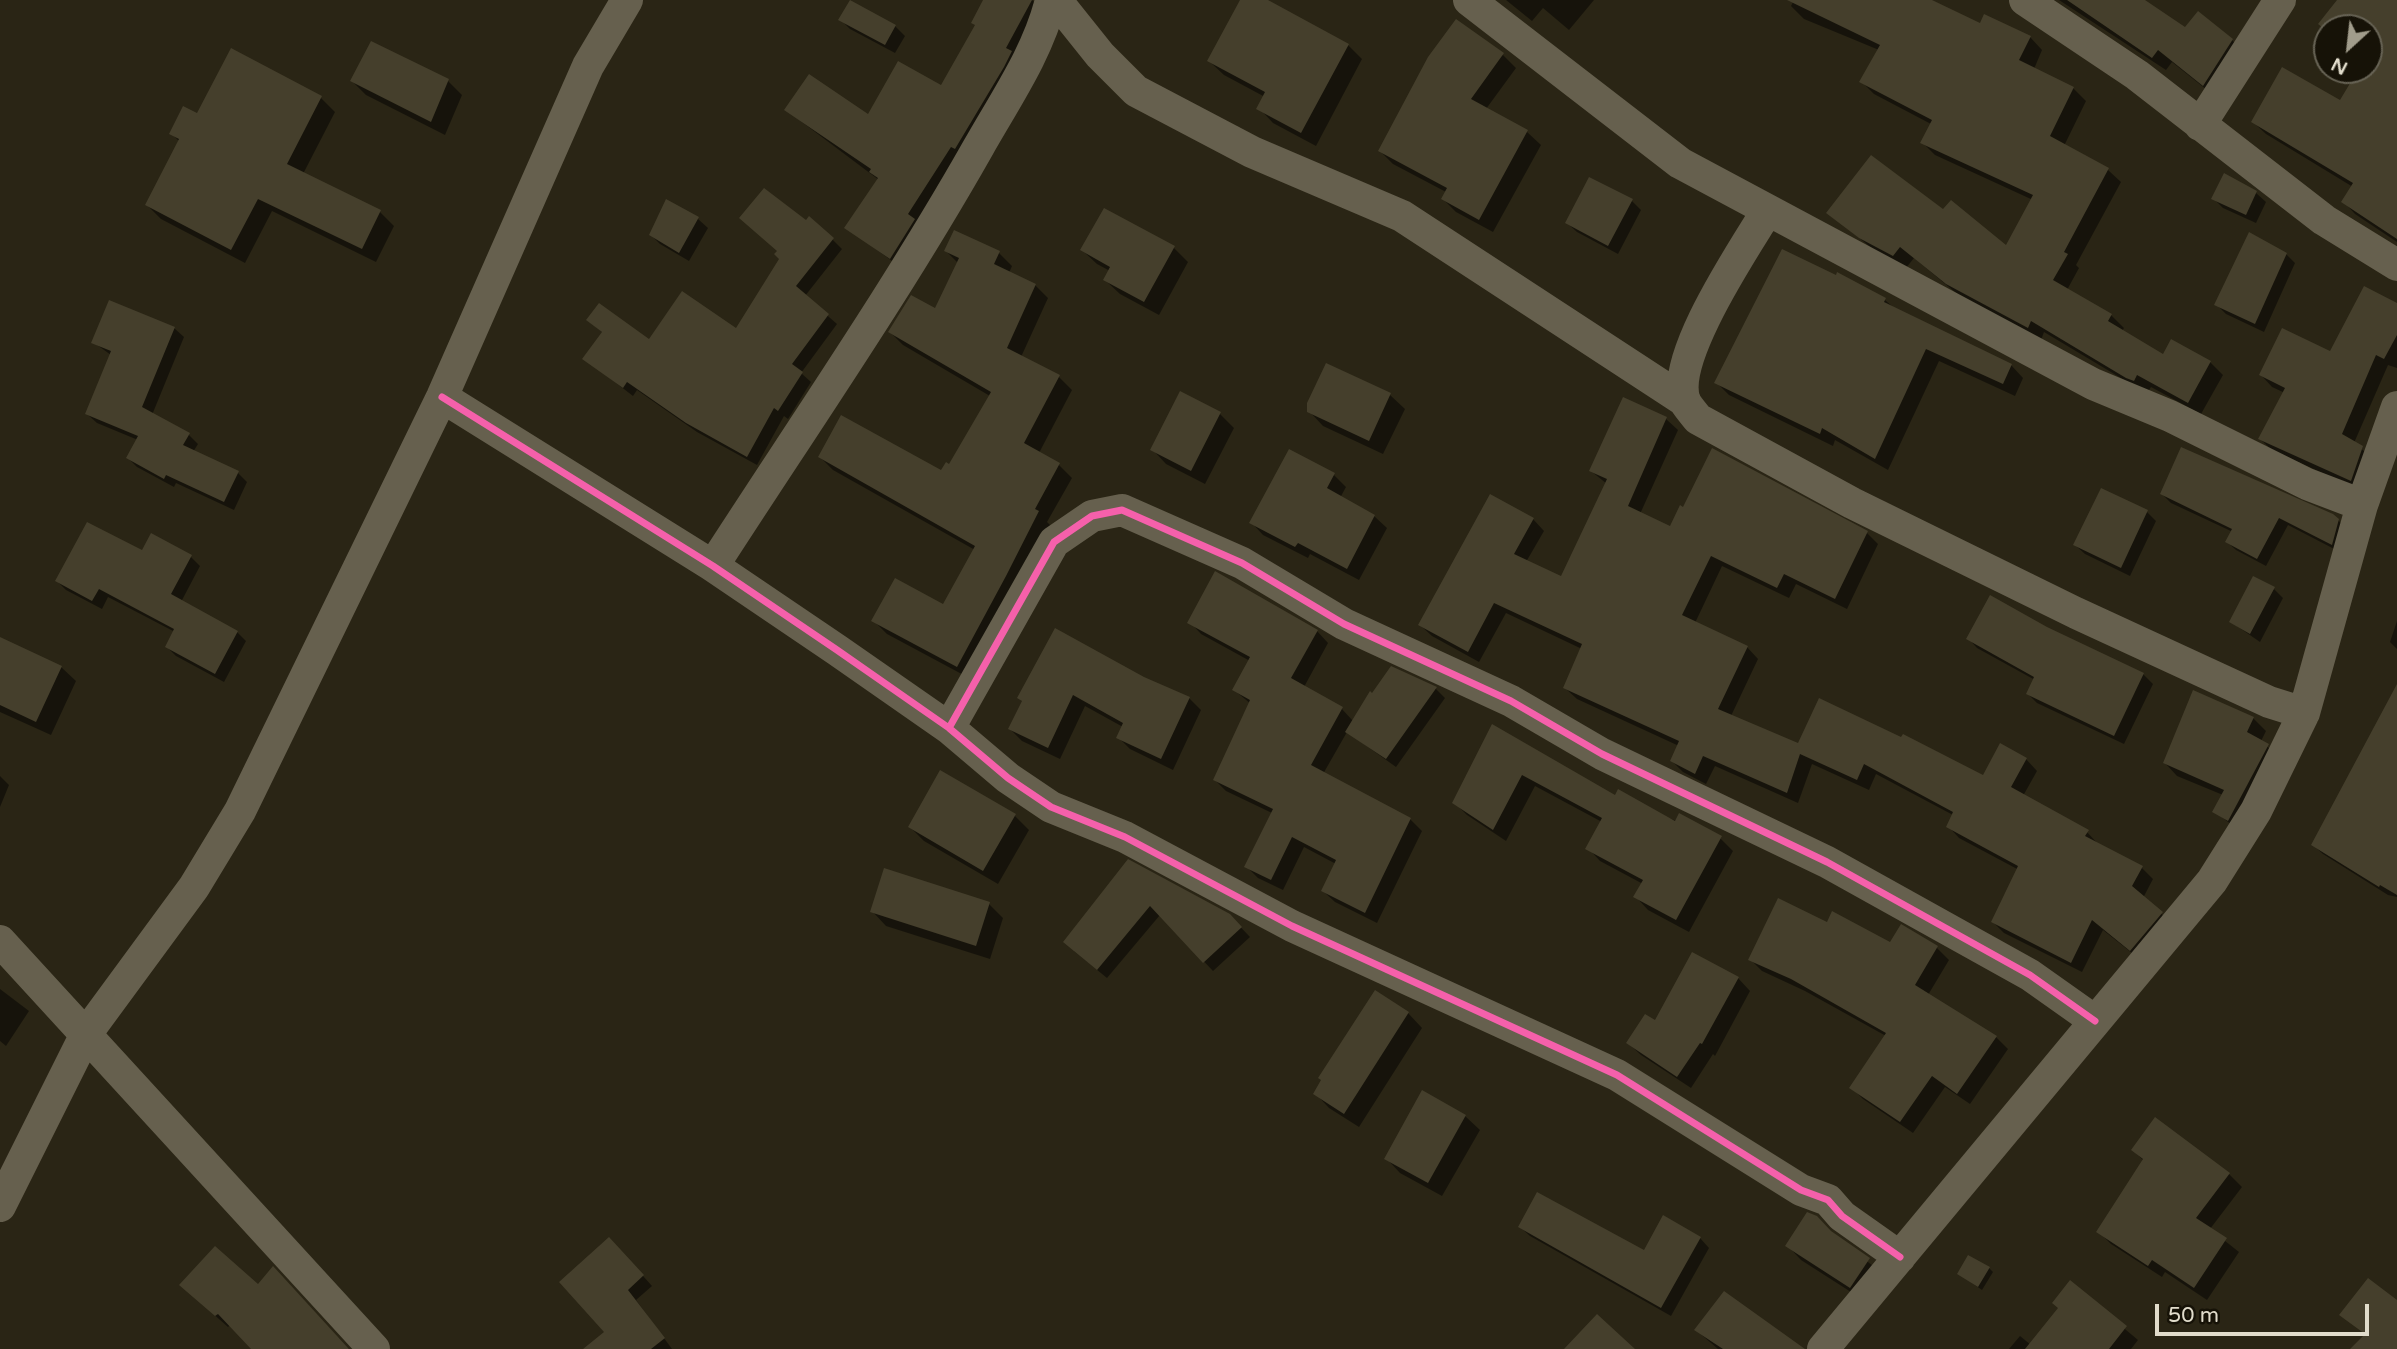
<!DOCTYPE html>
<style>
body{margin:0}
#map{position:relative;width:2397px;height:1349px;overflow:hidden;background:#2a2515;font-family:"Varela Round",sans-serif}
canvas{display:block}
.north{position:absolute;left:2313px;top:14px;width:70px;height:70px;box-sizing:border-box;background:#161207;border:2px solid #676355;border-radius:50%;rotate:207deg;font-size:19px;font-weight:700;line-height:28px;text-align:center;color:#e1dccb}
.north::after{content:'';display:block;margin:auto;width:24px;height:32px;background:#a19c8b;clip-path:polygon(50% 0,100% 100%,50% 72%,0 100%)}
.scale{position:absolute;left:2155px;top:1304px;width:214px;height:32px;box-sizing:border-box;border:4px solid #e1dccb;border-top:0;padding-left:9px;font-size:21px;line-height:24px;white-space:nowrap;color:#e1dccb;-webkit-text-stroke:5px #161207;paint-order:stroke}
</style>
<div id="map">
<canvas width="2397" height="1349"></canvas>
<div class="north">N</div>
<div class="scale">50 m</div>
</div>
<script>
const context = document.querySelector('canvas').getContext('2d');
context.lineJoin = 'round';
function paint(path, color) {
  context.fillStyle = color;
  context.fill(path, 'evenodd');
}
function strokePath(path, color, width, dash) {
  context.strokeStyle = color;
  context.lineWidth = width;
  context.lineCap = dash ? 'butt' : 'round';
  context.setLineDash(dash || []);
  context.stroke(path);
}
paint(new Path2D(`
 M985,0H1032L1043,11L903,269L847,228L879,180L786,110L868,116L942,88L977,27Z
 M1242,0H1265L1348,45L1362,59L1316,146L1273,123L1259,108L1265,97L1224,75L1209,61Z
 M1506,0H1594L1569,30L1543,8L1532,21Z
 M1794,0H1928L1981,25L2030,37L2042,50L2034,69L2073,88L2086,101L2064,146L2108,170L2121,182L2076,265L2079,268L2067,290L2111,315L2124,328L2122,331L2164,356L2210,362L2223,375L2201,414L2151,387L2147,393L2141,390L2044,332L2041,340L1961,297L1914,258L1906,268L1874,250L1829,213L1943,212L2007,248L2033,200L1935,155L1922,142L1931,124L1874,94L1862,82L1879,50L1804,19L1791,6Z
 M2059,0H2142L2185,30L2232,40L2246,54L2217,98L2172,62L2166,70Z
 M2340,0H2397V242L2355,214L2343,201L2353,187L2266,134L2253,122L2340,102L2360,70H2369V28H2327V31L2320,24Z
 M841,20L895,26L905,36L895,53L850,29Z
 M232,51L321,98L335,112L303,174L380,212L394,226L376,262L272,211L245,263L161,219L147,205L180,142L171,133L198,115Z
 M1503,55L1516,68L1486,109L1527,132L1541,145L1493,232L1456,212L1443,199L1446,192L1393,164L1380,151Z
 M352,81H448L462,95L445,135L366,95Z
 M2224,176L2256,193L2266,202L2256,223L2223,208L2214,199Z
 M1632,201L1641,210L1618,254L1577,232L1567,223Z
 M667,202L698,219L708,228L689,261L660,244L651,235Z
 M832,239L842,249L805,296L837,324L801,373L811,382L788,419L784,416L757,465L697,432L637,390L633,396L585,359L603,333L588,320L650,342L736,330Z
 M1174,248L1188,262L1159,315L1120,294L1105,280L1110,271L1097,264L1082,250Z
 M946,251L999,253L1012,266L1009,273L1035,285L1048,298L1021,357L1059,377L1072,390L1039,453L1059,465L1072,478L1047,522L1051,526L971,679L887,634L874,621L944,607L975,550L833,470L820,457L942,472L950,466L990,396L903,345L890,332L936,310L958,263Z
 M2286,254L2295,263L2264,332L2226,314L2216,304Z
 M1838,275L1885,300L1894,308L2011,365L2023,378L2015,396L1939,361L1888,470L1835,440L1833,446L1729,395L1717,383Z
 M2397,305V368L2388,365L2354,443L2374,459L2362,491L2272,450L2260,439L2285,393L2272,387L2261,375L2331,353Z
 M174,328L184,337L152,415L189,435L198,444L193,452L238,473L247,482L234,510L176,483L174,487L137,467L128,458L138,440L97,423L87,414L111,355L93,342Z
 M1326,365L1390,395L1405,409L1383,454L1323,426L1309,411Z
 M1624,399L1666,419L1678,430L1640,514L1671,529L1867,533L1878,544L1847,609L1796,584L1789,598L1722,566L1695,623L1747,647L1758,659L1731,716L1799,745L1984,777L2026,759L2037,771L2023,796L2087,832L2098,844L2142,868L2153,879L2143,898L2173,924L2142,961L2103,930L2082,972L2004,933L1993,922L2019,870L1959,838L1948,826L1953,815L1876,774L1869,790L1812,764L1798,803L1715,766L1706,784L1683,772L1672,761L1679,746L1577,699L1565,688L1582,649L1506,613L1479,662L1432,636L1420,625L1533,519L1544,531L1526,562L1561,579L1607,484L1591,471Z
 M1220,414L1234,428L1205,484L1166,464L1152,449Z
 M1334,475L1346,487L1340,498L1374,516L1387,528L1359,580L1310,554L1308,558L1263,535L1251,522Z
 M2162,494L2338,520L2347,529L2340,552L2288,525L2266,566L2236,550L2227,542L2233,532L2171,503Z
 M2147,512L2156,521L2130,576L2085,554L2075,545Z
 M142,553L191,557L200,566L181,602L237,632L246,641L224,682L176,656L167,647L175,632L108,597L102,609L66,590L57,581Z
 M2274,589L2283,598L2260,642L2231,622Z
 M2397,621V649L2390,642Z
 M1190,622L1317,631L1328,643L1304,687L1342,709L1353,721L1391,668L1436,689L1445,698L1396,767L1347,732L1323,774L1410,819L1422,831L1377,923L1335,902L1323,891L1336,864L1304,847L1283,890L1258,878L1247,867L1272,813L1226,791L1215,780L1251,704L1234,690L1250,661L1201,634Z
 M2046,629L2143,674L2153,684L2124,744L2037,703L2028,694L2035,680L1977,648L1968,638Z
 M0,639L61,667L76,681L51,735L0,712Z
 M1144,679L1189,698L1201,710L1173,770L1130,749L1118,737L1123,727L1085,706L1060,759L1022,741L1010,729L1023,702L1019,698Z
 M2397,699V897L2388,895L2323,854L2313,845Z
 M2253,718L2266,731L2261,741L2280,758L2241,832L2214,811L2223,795L2177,776L2165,763Z
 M1493,727L1615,797L1720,838L1733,851L1689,932L1648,910L1636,897L1643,884L1600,861L1588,848L1602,822L1535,786L1506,841L1467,815L1454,802Z
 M941,773L1015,816L1029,830L998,884L924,841L910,827Z
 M0,776L9,785L0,807Z
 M1128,862L1229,915L1250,937L1213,971L1160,915L1107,978L1074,951Z
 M989,904L1003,918L990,959L886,926L872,911Z
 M1902,927L1937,948L1949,960L1928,995L1996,1037L2008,1049L1970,1104L1945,1087L1913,1133L1863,1099L1851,1087L1886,1036L1805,991L1762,971L1750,959L1891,944Z
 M1738,978L1750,991L1715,1056L1713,1054L1691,1088L1641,1055L1628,1043L1655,1023Z
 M0,989L29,1011L6,1046L0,1041Z
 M1408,1013L1422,1028L1359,1127L1329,1108L1315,1093Z
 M1465,1116L1480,1130L1442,1196L1400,1173L1386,1158Z
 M2133,1150L2229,1174L2242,1187L2210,1229L2239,1252L2207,1300L2165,1272L2162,1277L2111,1244L2098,1231L2144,1161Z
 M1520,1227L1645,1252L1700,1238L1709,1248L1671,1316L1530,1236Z
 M1834,1235L1883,1274L1865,1301L1801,1260L1787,1245Z
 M618,1248L652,1286L636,1300L672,1349H606Z
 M1989,1268L1993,1272L1982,1290L1959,1274Z
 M285,1281L349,1349H253L231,1324L228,1327L193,1296Z
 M2070,1283L2138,1340L2131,1349H2009L2020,1336L2031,1345L2060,1308Z
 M1696,1330L1798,1349H1718Z`), '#0007');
paint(new Path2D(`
 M850,0L896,25L885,45L838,20Z
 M983,0H1032L1006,48L1012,51L1004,67L955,149L951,147L908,214L915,219L890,259L844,228L878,178L869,172L871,169L784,110L809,74L868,114L898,61L941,85L975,25L971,23Z
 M1240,0H1268L1349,44L1301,133L1256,109L1265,92L1207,61Z
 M1787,0H1932L1980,23L1984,14L2031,36L2019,60L2074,87L2050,136L2109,168L2064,252L2068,254L2053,280L2112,314L2108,321L2163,354L2171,339L2211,361L2188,403L2137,375L2134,381L2126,378L2031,321L2028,328L1946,284L1900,247L1893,256L1859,238L1826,213L1871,155L1943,209L1951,200L2006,245L2033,195L1920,143L1932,120L1859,82L1880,45Z
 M2067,0H2145L2185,27L2198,11L2233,39L2203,86L2158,50L2152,58Z
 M2337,0H2397V239L2341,202L2353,183L2251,122L2282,67L2340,100L2358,70H2369V28H2327V31L2318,24Z
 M1456,19L1504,53L1471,99L1528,130L1479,220L1441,199L1447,188L1378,151L1428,57Z
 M371,41L449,79L431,122L350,81Z
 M231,48L322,96L287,164L381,210L362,249L258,199L231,250L145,205L179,139L169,134L183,106L197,113Z
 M2224,173L2257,191L2246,215L2211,199Z
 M1589,177L1633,199L1608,246L1565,223Z
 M764,188L806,220L809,216L834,238L796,286L829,314L792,364L803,372L778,411L774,408L747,457L686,423L627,382L623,388L582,359L602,332L586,320L599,303L649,339L682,291L736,328L779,259L774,254L777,251L739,218Z
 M666,199L699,217L679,253L649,235Z
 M1104,208L1175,246L1144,302L1103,280L1110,267L1080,250Z
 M954,230L1000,251L994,264L1036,284L1007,348L1060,375L1024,443L1060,463L1035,509L1039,511L1006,576L957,667L871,621L895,578L943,604L975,546L818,457L841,415L941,470L946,462L949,464L991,392L888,332L911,295L935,308L959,258L944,251Z
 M2249,232L2287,253L2255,324L2214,305Z
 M1782,249L1836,275L1837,272L1886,298L1884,302L2012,364L2003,384L1926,349L1875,459L1822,428L1820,434L1714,383Z
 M2364,286L2397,303V335L2384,359L2376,355L2342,434L2363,446L2351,481L2258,439L2285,388L2259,375L2282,328L2330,351Z
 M109,300L175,327L142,407L190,433L183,445L239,471L224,502L166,475L164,479L126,458L138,436L85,414L111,351L91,343Z
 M1326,363L1391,393L1369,441L1307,412V403Z
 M1180,391L1221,412L1191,471L1150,450Z
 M1623,397L1667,417L1628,506L1670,526L1680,505L1683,507L1712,448L1868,531L1835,599L1784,574L1777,588L1711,556L1682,615L1748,646L1718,709L1798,743L1819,698L1901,737L1903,734L1983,775L2000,743L2027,758L2011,787L2089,830L2085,836L2143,866L2132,886L2163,912L2130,951L2092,920L2071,963L1991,922L2018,866L1946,827L1953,812L1864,764L1857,780L1800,754L1787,793L1703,756L1695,774L1670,761L1679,741L1563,688L1582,644L1494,603L1468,652L1418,625L1490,494L1534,518L1514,554L1561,576L1607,479L1589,471Z
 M2181,447L2333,514L2339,519L2332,545L2279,518L2257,559L2225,542L2232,529L2160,494Z
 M1289,449L1335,473L1327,488L1375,515L1347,569L1298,543L1295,547L1249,523Z
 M2101,488L2148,510L2121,568L2073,545Z
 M87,522L142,550L151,533L192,555L171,594L238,631L215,674L165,647L174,629L99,589L92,601L55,581Z
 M1215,571L1318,630L1291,678L1343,707L1311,765L1411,818L1365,913L1321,891L1336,860L1292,837L1271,880L1244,867L1273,809L1213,780L1250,700L1232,690L1250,657L1187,623Z
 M2253,576L2275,587L2250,634L2229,622Z
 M1990,595L2047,627L2144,673L2114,736L2026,694L2034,677L1966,639Z
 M1055,628L1144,677L1190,697L1161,759L1116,738L1123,723L1073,695L1048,748L1008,729L1022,701L1017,698Z
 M0,637L62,666L36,722L0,705Z
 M1391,666L1437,687L1386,759L1345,732L1370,691L1372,693Z
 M2397,684V895L2380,885L2379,887L2311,845Z
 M2193,690L2254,717L2247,732L2269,744L2228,821L2212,812L2224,790L2163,763Z
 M1492,724L1615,795L1618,789L1675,821L1679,813L1722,836L1676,920L1633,897L1643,880L1585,849L1602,818L1522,775L1493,830L1452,803Z
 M940,770L1016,814L983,871L908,827Z
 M1128,859L1230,914L1242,927L1203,963L1150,906L1097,970L1063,942Z
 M884,868L990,902L976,946L870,912Z
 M1778,898L1827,922L1832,911L1890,942L1901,924L1938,946L1915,985L1997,1036L1957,1094L1932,1076L1900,1122L1849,1088L1886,1033L1791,979L1748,960Z
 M1692,952L1739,977L1702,1044L1700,1043L1677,1077L1626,1043L1645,1014L1655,1020Z
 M1375,990L1409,1012L1344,1114L1313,1094L1321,1080L1318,1078Z
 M1422,1090L1466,1115L1428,1183L1384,1159Z
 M2155,1117L2230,1173L2196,1218L2227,1238L2194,1288L2152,1260L2148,1266L2096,1232L2143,1159L2131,1150Z
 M1537,1192L1644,1250L1663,1215L1701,1237L1661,1308L1518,1227Z
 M1807,1212L1817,1216L1831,1231L1870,1258L1850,1288L1785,1246Z
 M609,1237L644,1275L628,1290L665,1338L651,1349H583L604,1332L559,1282Z
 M215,1246L258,1284L273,1266L349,1349H251L218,1314L215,1316L179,1285Z
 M1968,1255L1990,1267L1978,1287L1957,1274Z
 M2368,1278L2397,1300V1349H2350L2365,1334L2339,1315Z
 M2070,1280L2127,1326L2109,1349H2025L2058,1308L2052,1303Z
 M1724,1291L1805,1349H1723L1694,1330Z
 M1597,1314L1635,1349H1564Z`), '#453f2c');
strokePath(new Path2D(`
 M1056,0L1100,55L1136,91L1252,152L1402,216L1685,401
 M1469,0L1680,163L2093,384L2170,416L2307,484L2362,505
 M2025,0L2137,75L2324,220L2397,265
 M2200,125L2280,0
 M1767,211C1744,249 1669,359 1685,402C1688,407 1694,414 1698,419L1852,503L2076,613L2269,702L2304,713
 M442,397L713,566L837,650L949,728L1008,778L1051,807L1125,837L1292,926L1617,1075L1801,1190L1828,1200L1842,1216L1900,1257
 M713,566C802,428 897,291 978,148C1005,100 1038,53 1051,0
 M949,728L1054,542L1092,516L1122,510L1242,563L1344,624L1511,701L1602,754L1827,862L2030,975L2095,1021
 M0,941L374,1349
 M0,1206L86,1034L194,887L240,811L442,397L588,66L627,0
 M1823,1349L2212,881L2256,811L2304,713L2362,505L2397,407`), '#66604e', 32);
strokePath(new Path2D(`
 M442,397L713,566L837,650L949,728L1008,778L1051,807L1125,837L1292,926L1617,1075L1801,1190L1828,1200L1842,1216L1900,1257
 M949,728L1054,542L1092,516L1122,510L1242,563L1344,624L1511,701L1602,754L1827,862L2030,975L2095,1021`), '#f560ab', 7);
</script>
